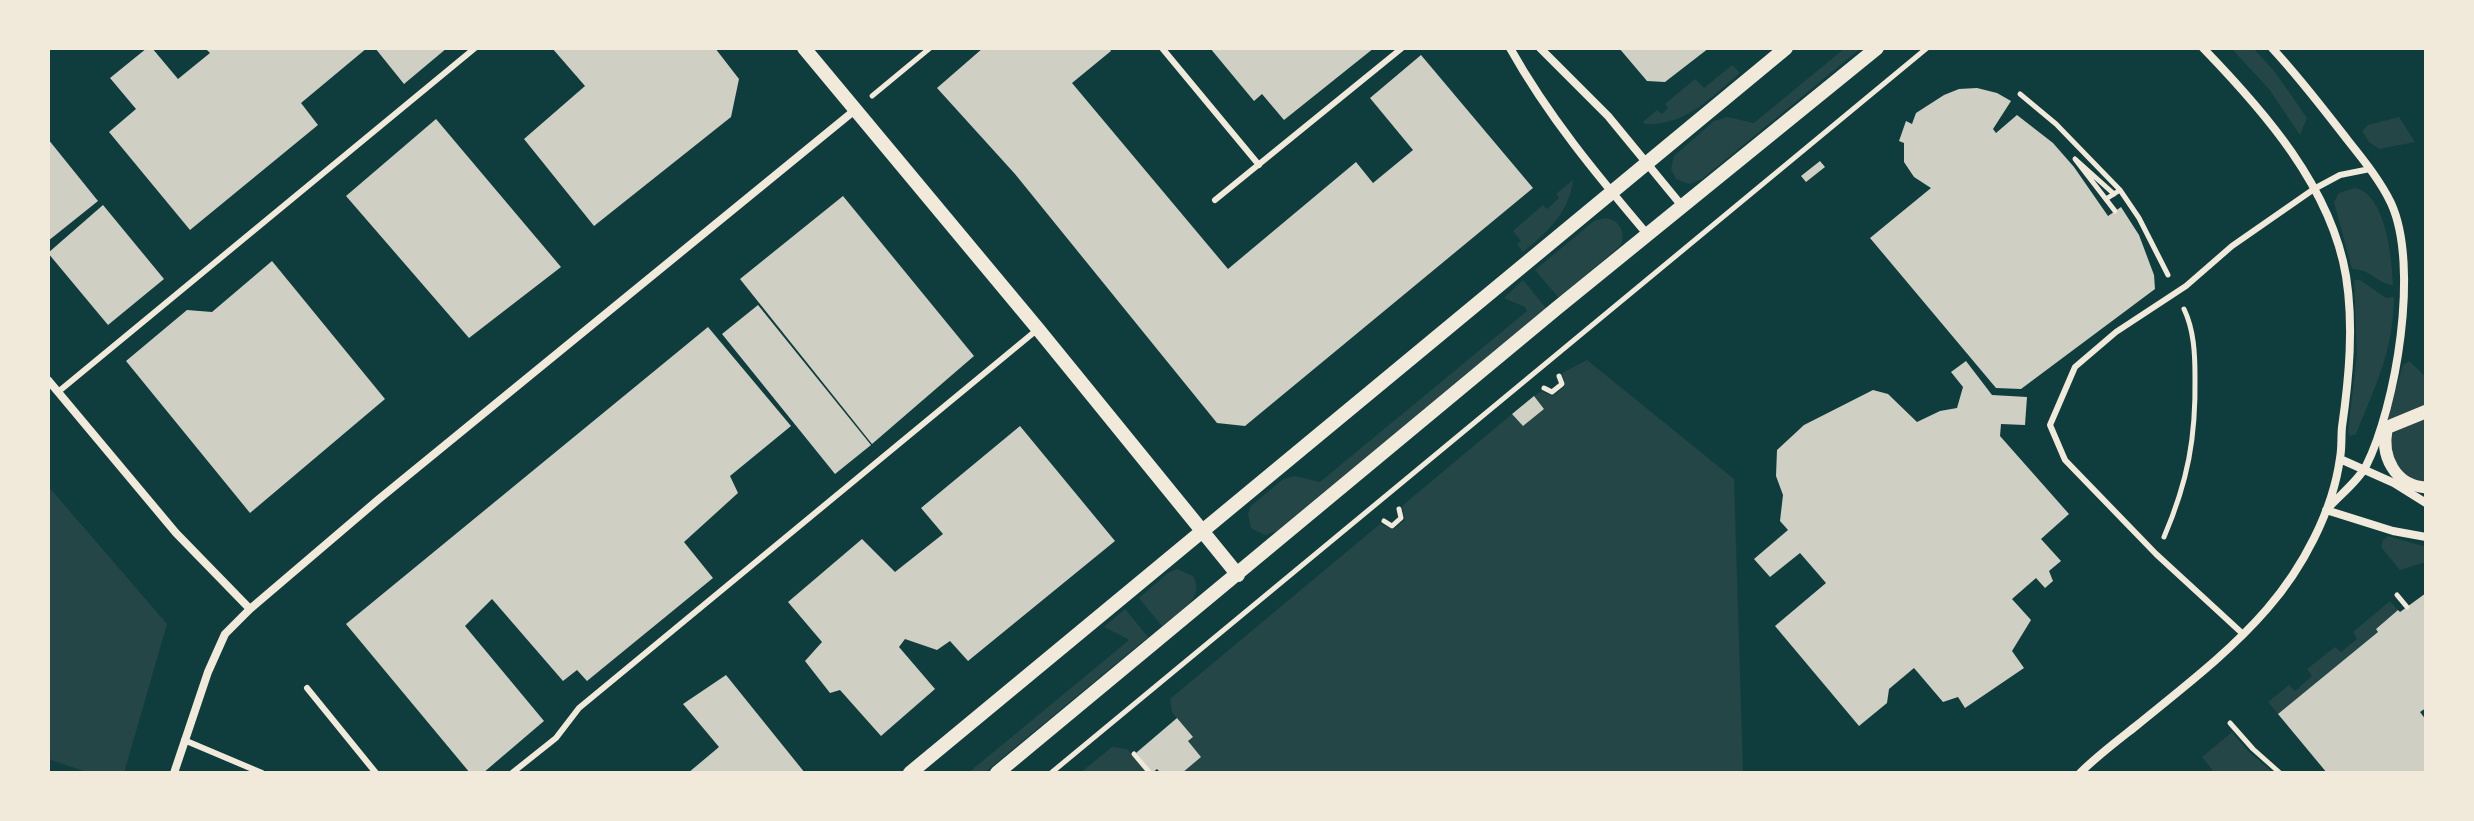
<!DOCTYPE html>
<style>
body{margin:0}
#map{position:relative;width:2474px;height:821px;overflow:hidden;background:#0f3d3e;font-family:"Noto Sans",sans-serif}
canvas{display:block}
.frame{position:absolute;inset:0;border:50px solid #f1e9da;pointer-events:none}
</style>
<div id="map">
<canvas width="2474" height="821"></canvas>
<div class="frame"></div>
</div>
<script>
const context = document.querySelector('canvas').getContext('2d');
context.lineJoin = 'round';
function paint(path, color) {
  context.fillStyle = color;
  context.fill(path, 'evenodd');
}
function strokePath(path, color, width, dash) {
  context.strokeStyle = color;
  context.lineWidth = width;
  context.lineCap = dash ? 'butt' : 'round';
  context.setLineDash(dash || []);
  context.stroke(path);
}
paint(new Path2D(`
 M1845,48H1861L1702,179L1689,184L1676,179L1671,169L1674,156L1714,121L1727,117L1754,123Z
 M2231,48H2253L2275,72L2307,118L2300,135L2269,89Z
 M1732,65L1740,73C1711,97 1686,126 1645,124L1643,122L1657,110L1662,114L1668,108L1665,104L1695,79L1704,88Z
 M2399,117L2415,142L2379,149L2369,142L2362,131L2368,125Z
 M1573,180C1569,213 1548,231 1523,252L1517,244L1521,241L1513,231L1543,205L1547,209L1559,198L1556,194Z
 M2355,188C2386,194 2392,259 2393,285C2378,284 2369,268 2352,269L2334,202L2339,193Z
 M1605,218C1619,220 1626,231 1621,245L1559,298L1535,270L1594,221Z
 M1523,280L1546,308L1277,531L1265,535L1251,528L1248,514L1251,506L1282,480L1294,476L1320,482L1527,311L1525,307L1504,298Z
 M2354,280H2360L2386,298L2394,297C2393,352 2376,384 2356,434L2350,436L2348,432L2357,354Z
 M1587,360L1734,479L1743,773H1182L1201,757L1188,741L1193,737L1172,712L1170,699L1380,524L1393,529L1405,520L1402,506L1512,414L1523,426L1544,409L1534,396L1541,391L1553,396L1565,386L1562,373Z
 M2409,361L2426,377V490L2412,488L2383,450V433L2403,365Z
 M48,486L167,624L124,773H90L48,759Z
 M2388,536L2426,547V562L2400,570L2381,547L2383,540Z
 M1177,569L1193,576C1206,598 1178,614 1162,626L1139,598L1168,573Z
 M2390,601L2398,610L2376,629L2378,632L2278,714L2268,702L2289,685L2295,691L2312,676L2307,669L2335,647L2341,652L2357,639L2353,632Z
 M1125,609L1148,637L984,773H968L1128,641V639L1104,627Z
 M2232,732L2249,752L2274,773H2215L2202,757Z
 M1112,747L1127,749L1147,773H1080Z`), '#244646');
paint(new Path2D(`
 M147,48H152L178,79L210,53L205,48H367L301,103L318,125L190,230L109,132L136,109L110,78Z
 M375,48H447L404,84Z
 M552,48H715L739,79L731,117L594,226L524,139L585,86Z
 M983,48H1109L1111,51L1072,83L1228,269L1356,162L1373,183L1413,150L1370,98L1421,55L1533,188L1245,426L1217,423L1015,174L937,88Z
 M1210,48H1374L1284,120L1262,94L1254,101Z
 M1619,48H1709L1665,82L1647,81Z
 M1977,88L1997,93L2011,101L1993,129L1996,133L2017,115L2053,143L2074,167L2108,216L2121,207L2139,235L2154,275L2155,289L2021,389L1996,388L1870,238L1931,188L1914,177L1904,162V143L1899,141L1906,121L1912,124L1916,113L1944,95L1959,89Z
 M436,119L561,267L469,338L346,196Z
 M48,139L98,201L48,241Z
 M1820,161L1825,167L1806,182L1801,176Z
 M843,196L974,356L872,444L740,279Z
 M103,205L164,279L108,325L48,253Z
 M272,261L385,399L250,513L126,361L187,310L212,312Z
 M758,305L871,445L835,474L722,334Z
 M708,327L791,426L730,476L738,493L684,542L713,578L587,681L577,670L563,681L492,599L465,626L544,721L483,773H470L346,624Z
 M1966,361L1992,395L2027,397L2025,425L2001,424L2000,436L2069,514L2041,539L2061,561L2049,571L2053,581L2045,588L2036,578L2012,599L2031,620L2012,651L2024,668L1965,708L1958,697L1943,702L1914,668L1889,689L1887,703L1859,726L1775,626L1826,583L1800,553L1770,577L1754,559L1788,530L1780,521L1783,495L1776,476L1777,450L1804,425L1873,390L1888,394L1917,422L1940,411L1957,408L1963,387L1951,372Z
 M1534,396L1544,409L1523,426L1512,414Z
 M1020,426L1115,541L968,661L950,641L937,650L905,639L899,647L935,689L881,736L840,690L830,693L805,661L822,642L788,602L862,539L895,572L943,534L921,508Z
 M2426,593V708L2420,712L2426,720V773H2327L2278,714L2378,632L2376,629L2398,610L2400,612Z
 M726,675L805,773H688L719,747L683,704Z
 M1177,718L1193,737L1188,741L1201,757L1182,773H1161L1157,769L1152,773L1136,753Z`), '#cfcfc3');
strokePath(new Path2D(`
 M2020,94L2056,124L2120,190
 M872,96L930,48
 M2114,194L2075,159L2115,211
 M2106,199L2120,190L2139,218L2168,275
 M1544,388L1552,392L1562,384L1559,376
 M1384,521L1392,526L1401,518L1399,509
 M2164,537C2188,481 2196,437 2195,377C2195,354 2194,330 2184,309
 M2397,595L2407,607
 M2230,723L2253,749L2280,773
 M1134,754L1150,773
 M1051,773L1927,48`), '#f1e9da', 5);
strokePath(new Path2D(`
 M1162,48L1259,165
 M1215,200L1402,48
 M58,392L475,48
 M2243,634L2156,554L2065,460L2050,425L2075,367L2116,332L2186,286L2232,246L2314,189L2340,175L2370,169
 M307,688L376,773
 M184,740L262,773
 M512,773L556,738L579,708L1038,329`), '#f1e9da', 6);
strokePath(new Path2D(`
 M2426,408L2385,425C2376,456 2393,487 2426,490
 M2426,415L2389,430C2384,456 2397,484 2426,485`), '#f1e9da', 7);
strokePath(new Path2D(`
 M1510,48C1548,116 1597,175 1647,234
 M1540,48L1608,116L1682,206
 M2272,48C2299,77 2322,107 2346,138C2362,158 2380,180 2391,203C2420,266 2396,406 2366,466C2358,481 2341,494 2329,507
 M48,380L176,533L250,609
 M2340,459L2394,483L2426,503
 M2326,510L2393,531L2426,537
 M174,773L208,672L225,634L250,609L379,499L855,110
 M2080,773C2097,756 2117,741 2136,726C2181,689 2229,653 2267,609C2302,569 2333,511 2340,458C2342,448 2341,437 2342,427C2349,378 2354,326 2346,276C2331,187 2264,111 2203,48`), '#f1e9da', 8);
strokePath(new Path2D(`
 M804,48L1038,329L1238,575
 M910,773L1786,48
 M997,773L1557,308L1877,48`), '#f1e9da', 14);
</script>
